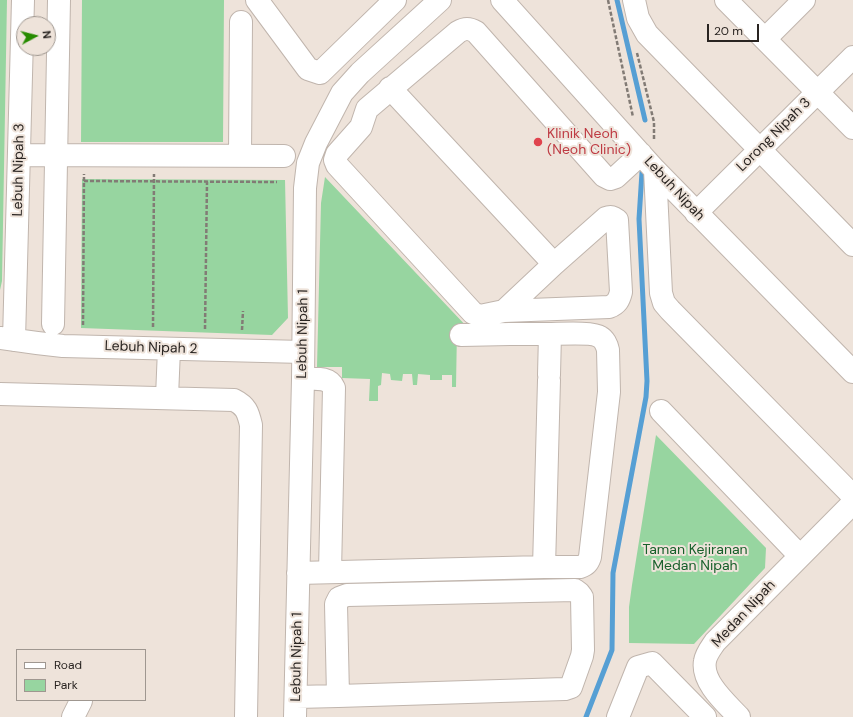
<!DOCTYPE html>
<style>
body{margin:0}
#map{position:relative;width:853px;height:717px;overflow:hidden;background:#eee3da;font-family:"DM Sans",sans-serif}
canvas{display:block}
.legend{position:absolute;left:16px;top:649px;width:130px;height:52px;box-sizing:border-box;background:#eee3da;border:1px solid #9f9790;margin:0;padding:5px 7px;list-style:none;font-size:12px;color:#292421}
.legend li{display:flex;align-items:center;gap:8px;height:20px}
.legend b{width:20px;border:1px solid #9f9790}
.north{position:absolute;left:16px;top:16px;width:40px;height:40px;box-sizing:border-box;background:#eee3da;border:1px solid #9f9790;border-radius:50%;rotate:83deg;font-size:11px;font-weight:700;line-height:16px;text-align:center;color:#292421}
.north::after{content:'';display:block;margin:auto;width:14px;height:18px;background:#268b00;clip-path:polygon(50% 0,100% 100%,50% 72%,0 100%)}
.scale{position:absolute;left:707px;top:24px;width:52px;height:18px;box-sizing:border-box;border:2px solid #292421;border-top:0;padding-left:5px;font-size:12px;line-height:14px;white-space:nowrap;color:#292421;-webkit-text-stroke:3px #eee3da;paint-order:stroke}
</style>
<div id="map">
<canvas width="853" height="717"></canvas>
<ul class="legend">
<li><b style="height:5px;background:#fff"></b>Road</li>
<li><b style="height:11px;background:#97d5a0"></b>Park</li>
</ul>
<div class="north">N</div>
<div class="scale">20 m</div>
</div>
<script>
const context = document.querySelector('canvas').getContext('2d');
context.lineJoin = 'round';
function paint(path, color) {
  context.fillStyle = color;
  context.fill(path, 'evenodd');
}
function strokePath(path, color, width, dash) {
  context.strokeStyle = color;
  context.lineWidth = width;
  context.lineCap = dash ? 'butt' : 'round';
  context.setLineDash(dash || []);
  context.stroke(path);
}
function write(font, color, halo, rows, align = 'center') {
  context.font = font + ' "DM Sans",sans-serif';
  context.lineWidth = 4;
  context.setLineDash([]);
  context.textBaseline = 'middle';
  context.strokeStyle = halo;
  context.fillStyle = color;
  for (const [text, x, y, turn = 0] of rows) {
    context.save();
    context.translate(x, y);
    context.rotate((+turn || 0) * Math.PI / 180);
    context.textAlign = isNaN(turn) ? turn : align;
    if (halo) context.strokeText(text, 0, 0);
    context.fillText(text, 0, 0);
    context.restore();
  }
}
paint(new Path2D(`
 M0,0H7L2,281L0,290Z
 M82,0H224L223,142H81Z
 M325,177L469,329H457L456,387H452V375H442V380H430V375L418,374L417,385H413L412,374H403L402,381L391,380L390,374L382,373L381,385L378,386V401H369L370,379L342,378V367H317L321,203Z
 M82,179L285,180L288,318L272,335L81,328Z
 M656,435L766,548L765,568L694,644L629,643V607L632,585Z`), '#97d5a0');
strokePath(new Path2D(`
 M617,0L645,120
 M586,717L612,650L613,573L646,397L647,381L639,219L642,172`), '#569fd4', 5);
const minor = new Path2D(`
 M257,0L308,69L320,73L395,0
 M502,0L655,170L853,372
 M634,0L638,18L647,34L853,245
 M726,0L853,128
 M765,39L804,0
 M390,88L554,264
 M19,155L284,156
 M240,156L241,22
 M655,170L661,293L664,303L670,310L853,496
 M696,213L853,57
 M504,311L554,264L606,218C611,216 613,217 617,220L621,292C619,300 617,304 609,307L504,311L480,316L473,313L337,165L335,160L337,154L361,127L367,109L458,32C465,28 469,28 476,32L604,176L610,179L616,177L641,154
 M53,324L59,0
 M461,335L510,334H550
 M0,338L37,343L63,346L303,352
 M14,340L23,0
 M549,375L550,334C560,334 593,332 600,337C604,339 607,345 608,350L609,392L590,557C588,563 586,565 580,567H544L549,380
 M303,379C314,379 329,376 334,388L330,572
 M0,394L234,400C246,406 248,412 251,425L246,717
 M167,397L169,349
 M661,411L800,556
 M298,573L544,567
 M575,590L579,593L582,597L583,650L582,656L571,687L565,689L338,696L336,604L339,598L347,595Z
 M296,697L338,696
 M73,717L81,701
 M295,717L303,379L305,188L308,163L316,143L342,93L360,73L440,0
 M618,717L638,667L652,663L705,717
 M739,717C727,704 701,682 705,661C706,654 711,648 715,642L853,503`);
strokePath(minor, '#c0b5ad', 24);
strokePath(new Path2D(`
 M608,0L633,117
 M637,53L654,122V140
 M84,181L277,182
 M83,325L84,174
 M153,327L154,174
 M205,329L207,182
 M242,330L243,311`), '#827b75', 2.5, [4, 2]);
strokePath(minor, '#fff', 22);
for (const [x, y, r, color] of [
 [538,142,5,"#e0444e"]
]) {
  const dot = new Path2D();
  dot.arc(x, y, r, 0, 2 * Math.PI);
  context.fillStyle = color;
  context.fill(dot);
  strokePath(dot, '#eee3da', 1.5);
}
write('14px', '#be3a42', '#eee3da', [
 ["Klinik Neoh",547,134],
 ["(Neoh Clinic)",547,150]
], 'left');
write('14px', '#292421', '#eee3da', [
 ["Lorong Nipah 3",774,135,-45],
 ["Lebuh Nipah 3",19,170,-89],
 ["Lebuh Nipah",674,189,47],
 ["Lebuh Nipah 1",303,334,-89],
 ["Lebuh Nipah 2",151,348,2],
 ["Medan Nipah",744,614,-47],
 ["Lebuh Nipah 1",297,657,-89]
]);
write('14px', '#18602b', '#eee3da', [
 ["Taman Kejiranan",695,550],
 ["Medan Nipah",695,566]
]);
</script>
